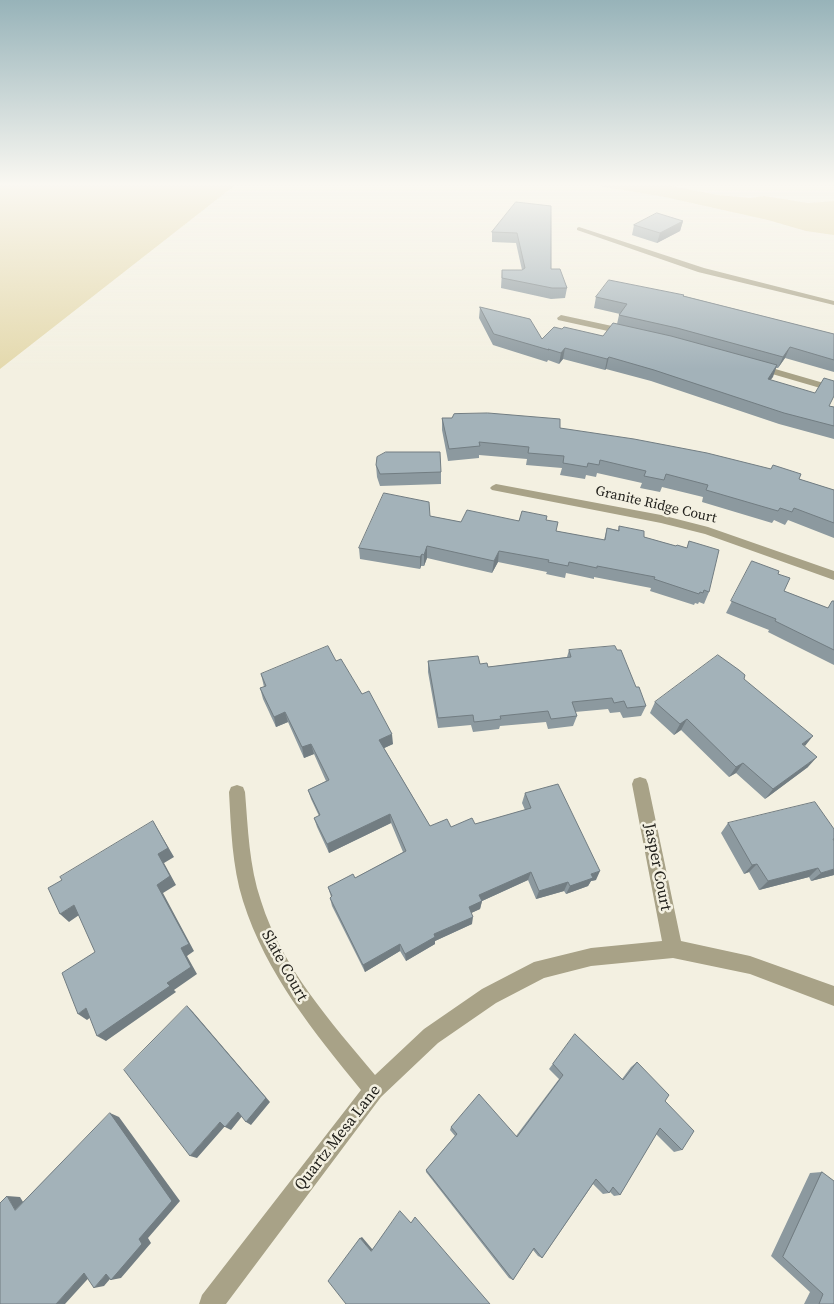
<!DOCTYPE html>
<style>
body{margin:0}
canvas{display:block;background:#f3f0e1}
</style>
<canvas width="834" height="1304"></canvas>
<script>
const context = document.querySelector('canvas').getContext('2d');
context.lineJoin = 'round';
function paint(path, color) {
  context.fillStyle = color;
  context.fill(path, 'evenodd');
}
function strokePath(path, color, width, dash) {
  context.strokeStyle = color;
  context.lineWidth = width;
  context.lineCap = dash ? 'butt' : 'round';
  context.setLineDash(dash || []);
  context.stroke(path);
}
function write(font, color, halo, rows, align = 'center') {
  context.font = font + ' "Source Serif 4",serif';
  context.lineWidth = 5;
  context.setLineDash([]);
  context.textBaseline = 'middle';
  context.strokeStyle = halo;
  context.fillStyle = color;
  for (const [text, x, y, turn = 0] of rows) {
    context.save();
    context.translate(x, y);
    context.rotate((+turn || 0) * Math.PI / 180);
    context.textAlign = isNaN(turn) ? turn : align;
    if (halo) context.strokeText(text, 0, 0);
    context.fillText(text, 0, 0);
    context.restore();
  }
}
paint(new Path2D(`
 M0,186H234L0,369Z
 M599,186H671L718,195L750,198L764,196L808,203L834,201V235L806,231L768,220L665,197Z`), '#e4d9ad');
paint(new Path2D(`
 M579,227L704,268L834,301V305L698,272L577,230V228Z
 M561,315L626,329L630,332L626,335L558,320L557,318Z
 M758,364L834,386V392L755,369L753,367Z
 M496,484L661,515L708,527L834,571V580L705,534L661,523L492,490L490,488L492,486Z
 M640,777L646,779L648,784L681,941L750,956L834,986V1006L750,974L673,958L591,966L544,978L496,1003L438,1043L381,1097L226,1304H199L202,1295L361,1090C314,1032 266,974 243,901C232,866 231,828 229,792L231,787L237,785L243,787L245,792C248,828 249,866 261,901C282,968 331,1022 375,1075L424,1029L482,989L534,962L591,948L662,941L632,784L634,779Z`), '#a8a287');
paint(new Path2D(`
 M516,202L551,269L567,288L565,298L551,299L501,288L502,270H522L516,243L492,242V232Z
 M683,221L680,231L657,243L632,235L634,225Z
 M684,296L834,334V372L785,358L778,368H776L770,380L829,406L834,407V439L779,424L651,381L606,369L605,370L563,359L559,364L548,360L547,362L493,345L479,318L480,307L542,339L562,329L603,336L617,324L619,315L620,314L594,308L596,297Z
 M442,418L560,428L799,479L834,490V538L788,520L785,525L774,520L772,523L702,502L703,497L662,487L660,492L640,488L642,483L597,473L596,477L586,475L585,479L560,475L562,468L526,465L527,459L479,455V458L448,461L442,430Z
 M376,465L441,472V484L380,486L377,477Z
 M430,516L461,522L546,520L556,531L604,540L607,528L618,530L619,526L644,537L676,546L687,548L689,541L709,592L704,604L699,602L698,604L695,603L694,605L650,591L651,588L594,577V579L566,573L565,578L546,574L547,572L498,562L492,573L427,558L424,566H421L420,569L360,559L359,548Z
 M752,561L778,574L784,591L828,608L834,601V665L768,632L769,630L726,613Z
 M569,650L636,687L646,706L641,716L623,718L620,712L610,713L608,709L575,712L577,716L573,726L548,729L546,722L500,726L499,729L473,732L471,725L438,728L428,672V661L480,664L488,667L567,657Z
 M336,661L362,694L393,744L384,748L430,826L451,827L475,824L525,810L522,803L525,793L596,880L591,881L588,886L566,894L564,891L536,899L528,880L482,901L480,909L471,913L472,924L435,941V944L406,961L400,951L365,972L332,906L330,898L331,897L328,887L355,878L403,852L391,823L329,853L317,827L314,818L319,816L311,799L308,790L326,781L314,754L304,758L288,722L276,727L263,699L260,688L264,687L261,674Z
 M744,679L808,767L765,799L736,773L729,777L681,730L674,735L650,713L655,702Z
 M728,823L834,875L811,881L809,877L759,890L749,872L744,874L721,833Z
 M575,1034L622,1079L631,1067L637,1062L665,1101L682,1150L674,1152L656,1134L620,1195L614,1196L610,1192L609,1193L603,1194L593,1184L542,1258L538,1256L533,1250L513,1280L509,1278L426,1172V1170L455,1136L450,1130L451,1127L516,1136L559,1079L549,1069Z
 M822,1172L834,1304H804L810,1292L771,1256L810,1173Z`), '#8c999f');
paint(new Path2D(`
 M683,221L680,231L657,243L660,233Z
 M790,347L785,358L778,368L783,357Z
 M565,348L563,359L559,364L561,353Z
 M609,357L606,369L605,370L607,359Z
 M777,365L773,377L763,390L768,379Z
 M427,546V558L424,566V555Z
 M499,551L498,562L492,573L494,561Z
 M422,554L421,566L420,569V557Z
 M285,712L288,722L276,727L274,717Z
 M687,719L681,730L674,735L680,724Z
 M392,734L393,744L380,750L379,740Z
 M813,736L805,746L802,744Z
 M311,744L314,754L304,758L302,747Z
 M817,757L808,767L765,799L773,789Z
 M743,763L736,773L729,777L736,767Z
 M390,814L391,823L329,853L327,844Z
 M153,821L174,857L164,863L176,885L163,893L194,951L187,956L197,974L174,990L176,992L106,1041L97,1036L167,983L157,885L158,854Z
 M757,864L749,872L744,874L752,865Z
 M818,868L809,877L759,890L768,881Z
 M834,869V875L811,881L821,873Z
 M600,871L596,880L591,881L588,886L566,894L570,886L591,874Z
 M531,872L528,880L482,901L480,909L467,915L469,907L479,895Z
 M568,882L564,891L536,899L539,891Z
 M74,905L82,913L69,922L60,914Z
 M473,917L472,924L435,941V944L406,961L405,954L434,934Z
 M400,944V951L365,972L363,965Z
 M187,1006L193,1012L270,1102L251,1125L246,1122Z
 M86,1008L95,1014L87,1020L78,1014Z
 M238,1112L243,1115L231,1130L225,1127Z
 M110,1113L119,1117L180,1201L148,1238L151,1243L121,1278L111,1280Z
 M220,1122L226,1125L197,1158L190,1156Z
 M7,1196L20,1197L28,1210H15Z
 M362,1237L373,1250L371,1251L360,1238Z
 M95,1271L65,1304H56L84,1273Z
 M116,1272L104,1286L94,1288L106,1274Z`), '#727d82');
const building = new Path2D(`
 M516,202L551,206V269H560L567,288H552L502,278V270H522L525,268L517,233L492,232Z
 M657,213L683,221L660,233L634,225Z
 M609,280L684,295L683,296L834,334V360L790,347L783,357L677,328L619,315L627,304L596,297Z
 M480,307L530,319L542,339L554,327L562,329L564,327L603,336L613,323L671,336L777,365L768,379L815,393L824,378L834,381V396L829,406L834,407V426L784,413L654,370L609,357L607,359L565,348L561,353L548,349L549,350L494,334Z
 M488,413L560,419V428L634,439L707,453L771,469L773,465L801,474L799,479L834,490V523L794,508L792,512L780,508L778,511L706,490L708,485L666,474L664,480L644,476L646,471L600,460L599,465L588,463L587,467L563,463L564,456L528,453L529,447L479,442L480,446L449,449L442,418H452L454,414Z
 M386,452H440L441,472L380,474L376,465L377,457Z
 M384,493L429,502L430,516L461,522L467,510L519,521L522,511L547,516L546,520L558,522L556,531L605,540L607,528L619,531V526L644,531V537L676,546L677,545L687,548L689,541L719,550L709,592L704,590L703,593L700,592L699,594L654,579L655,577L597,566V568L569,562L568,566L548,562L549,560L499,551L494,561L427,546L424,555L422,554L420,557L359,548Z
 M752,561L779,571L778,574L790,578L784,591L828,608L832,601H834V650L775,621L776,619L731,601Z
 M328,646L336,661L341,659L362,694L369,691L392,734L379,740L430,826L447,819L451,827L472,818L475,824L531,808L525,793L558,784L600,871L591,874L593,878L570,886L568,882L539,891L531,872L479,895L482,901L469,907L473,917L434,934L435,937L405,954L400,944L363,965L330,898L332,896L328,887L353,874L355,878L406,851L390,814L327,844L314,818L320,815L308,790L329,780L311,744L302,747L285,712L274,717L260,688L266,686L261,674Z
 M615,646L617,650H621L636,687H639L646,706L627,708L624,701L614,703L612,698L572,702L577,716L551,719L548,711L500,716L501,719L474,722L473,715L438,718L428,661L478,656L480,664L487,663L488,667L571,657L569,650Z
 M718,655L739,670L745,675L744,679L813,736L802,744L817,757L773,789L743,763L736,767L687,719L680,724L655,702Z
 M815,802L834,829V839H833L834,841V869L821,873L818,868L768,881L757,864L752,865L728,823Z
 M153,821L168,848L158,854L170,876L157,885L189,944L181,948L191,967L167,983L170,986L97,1036L86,1008L78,1014L62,973L95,952L74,905L60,914L48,888L62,880L60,877Z
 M187,1006L266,1098L246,1122L238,1112L225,1127L220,1122L190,1156L124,1070Z
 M575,1034L623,1080L637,1062L669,1095L665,1101L694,1131L682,1150L660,1128L620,1195L613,1187L609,1193L596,1179L542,1258L534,1248L513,1280L426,1170L457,1134L451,1127L479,1094L517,1137L563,1075L553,1064Z
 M110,1113L172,1201L139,1239L142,1244L111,1280L106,1274L94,1288L84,1273L56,1304H0V1203L7,1196L15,1210Z
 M822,1172L834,1181V1304H819L823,1294L783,1257Z
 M400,1211L411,1223L415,1217L490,1304H346L328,1281L360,1238L371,1251Z`);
paint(building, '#a3b2b9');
strokePath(building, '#727d82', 1);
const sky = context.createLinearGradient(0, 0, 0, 369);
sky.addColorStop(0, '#97b3b9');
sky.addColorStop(0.5, '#faf8f2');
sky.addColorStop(1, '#faf8f200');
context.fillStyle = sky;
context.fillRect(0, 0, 834, 369);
write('14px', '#23221d', '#f3f0e1', [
 ["Granite Ridge Court",656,505,13]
]);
write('16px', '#23221d', '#f3f0e1', [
 ["Jasper Court",657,867,79],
 ["Slate Court",284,966,61],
 ["Quartz Mesa Lane",338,1138,-52]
]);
</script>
